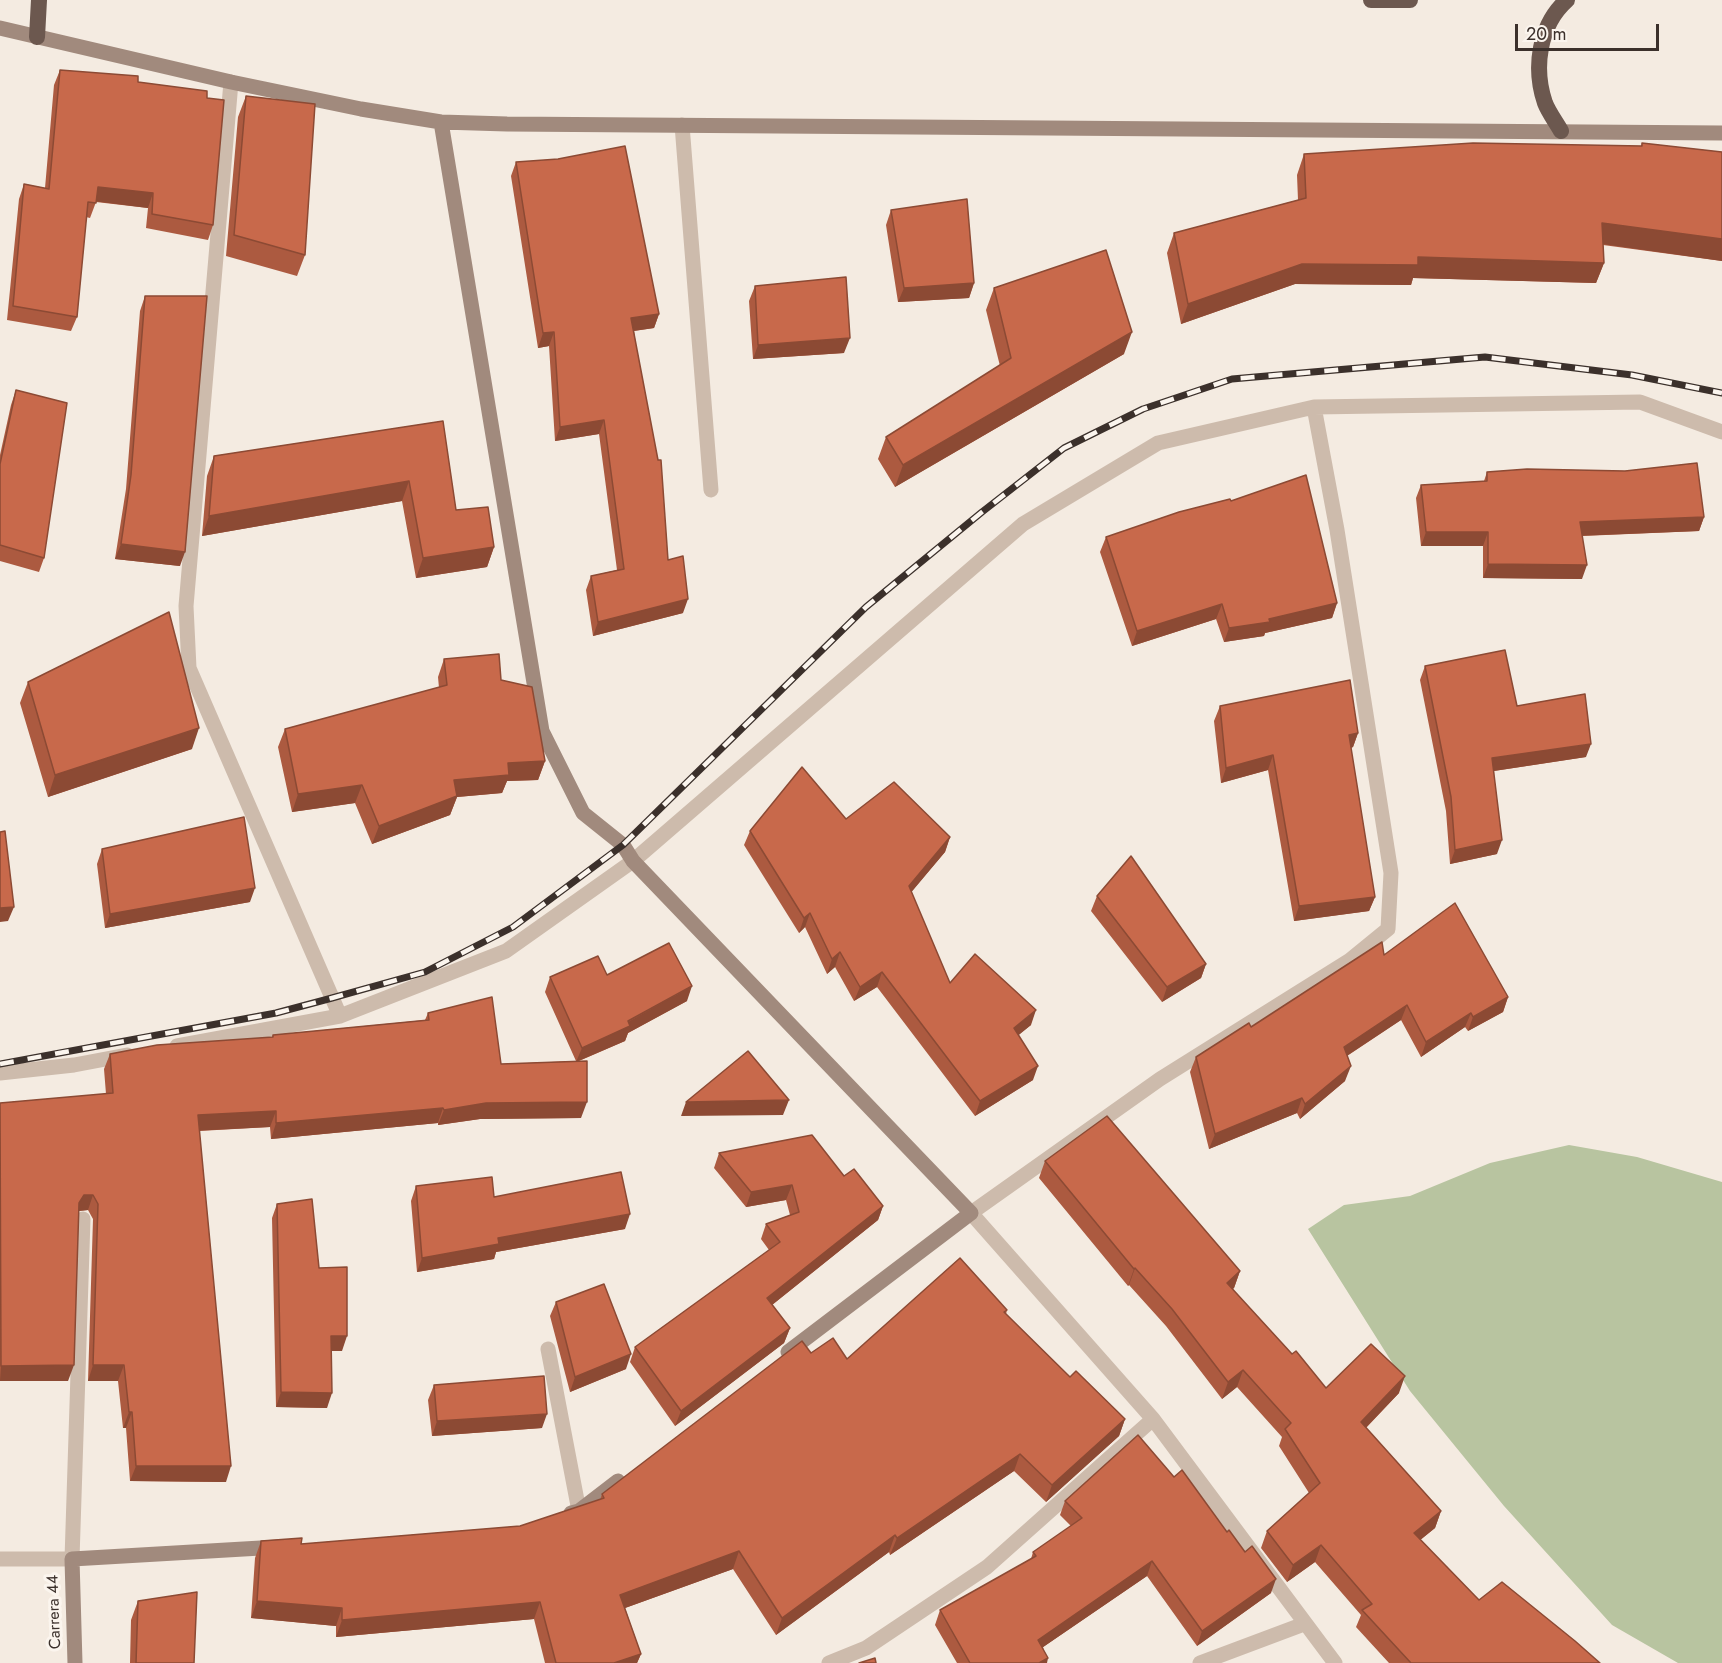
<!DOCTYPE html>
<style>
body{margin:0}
#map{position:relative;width:1722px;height:1663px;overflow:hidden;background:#f4ebe1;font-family:Jost,sans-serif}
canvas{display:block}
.scale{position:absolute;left:1515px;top:24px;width:144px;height:27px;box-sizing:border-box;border:3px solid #3b302b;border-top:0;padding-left:8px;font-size:18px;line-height:21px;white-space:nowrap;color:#3b302b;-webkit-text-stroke:4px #fbf5ee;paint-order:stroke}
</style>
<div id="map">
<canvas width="1722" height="1663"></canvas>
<div class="scale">20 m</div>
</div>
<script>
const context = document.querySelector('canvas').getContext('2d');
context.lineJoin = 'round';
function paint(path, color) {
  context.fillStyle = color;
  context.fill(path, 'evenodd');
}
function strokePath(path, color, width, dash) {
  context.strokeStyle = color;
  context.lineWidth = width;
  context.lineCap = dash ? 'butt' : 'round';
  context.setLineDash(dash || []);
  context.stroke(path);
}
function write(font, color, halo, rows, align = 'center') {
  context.font = font + ' Jost,sans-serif';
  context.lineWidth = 6;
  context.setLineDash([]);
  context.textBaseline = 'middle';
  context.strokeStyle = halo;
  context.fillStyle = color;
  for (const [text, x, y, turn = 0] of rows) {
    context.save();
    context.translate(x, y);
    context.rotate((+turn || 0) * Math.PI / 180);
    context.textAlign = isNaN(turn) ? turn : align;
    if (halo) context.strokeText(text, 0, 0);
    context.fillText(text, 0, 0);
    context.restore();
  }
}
paint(new Path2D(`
 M1569,1145L1637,1157L1722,1182V1663H1678L1612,1625L1504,1506L1410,1391L1308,1229L1344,1205L1410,1196L1490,1163Z`), '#b8c4a0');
strokePath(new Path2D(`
 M682,125L711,490`), '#cdbbac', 15);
strokePath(new Path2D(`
 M231,82L186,606L189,668L340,1016
 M1314,407L1337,530L1391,873L1388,929L1350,960L1160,1079L971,1213L1153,1419L1335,1663
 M177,1046L340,1016L506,951L633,861L1023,524L1158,443L1314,407L1640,402L1722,432
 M0,1073L74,1065L127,1055
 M548,1349L579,1511
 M0,1559H72L83,1219
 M829,1663L866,1648L987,1567L1153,1419
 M1200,1663L1304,1624`), '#cdbbac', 15);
strokePath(new Path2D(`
 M0,28L231,82L361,109L441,122L507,124L1722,133
 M441,122L542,731L583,813L623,845L633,861L971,1213L788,1352
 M571,1513L579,1511L618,1481
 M75,1663L72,1559L278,1547`), '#a18a7d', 15);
strokePath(new Path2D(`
 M1371,0H1410
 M37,37L39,0
 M1561,131C1556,122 1549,113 1545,103C1533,68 1539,25 1567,0`), '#6c584f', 16);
const rail = new Path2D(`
 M0,1064L276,1013L332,998L425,972L513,927L623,845L866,607L982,512L1064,448L1143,409L1232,379L1485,357L1632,375L1722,393`);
strokePath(rail, '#3b302b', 7);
strokePath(rail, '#fbf5ee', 4.5, [14]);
paint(new Path2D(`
 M60,70L138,82L207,98L213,225L208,240L146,228L148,208L96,202L90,218L86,217L77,317L71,331L7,320L19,199L24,184L45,188L54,85Z
 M246,96L305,255L297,276L226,256L238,117Z
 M1642,143L1722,152V261L1603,245L1604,263L1596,283L1413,278L1411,285L1295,284L1181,324L1167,253L1174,233L1298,200L1297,175L1304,154L1641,146Z
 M516,162L659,314L654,328L634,331L668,560L683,613L593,636L586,590L591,576L617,570L599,434L555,441L549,346L538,348L511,176Z
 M891,210L974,283L969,298L898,302L886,225Z
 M755,286L844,353L753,359L749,301Z
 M994,288L1124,354L895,487L878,459L886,437L1000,366L986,310Z
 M145,296L180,566L115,559L126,489L140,311Z
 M16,390L44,558L39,572L0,561V455L11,405Z
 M443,421L456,510L494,547L487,567L416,578L402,501L202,536L207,476L214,456Z
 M1487,472L1704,517L1699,531L1582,536V579L1483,578V546H1421L1416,498L1421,485L1484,481Z
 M1231,501L1337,603L1332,618L1265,633L1264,636L1224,642L1216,619L1132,646L1100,552L1106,537Z
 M444,659L501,680L545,761L538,780L507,781L502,793L457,797L450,815L372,844L355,803L292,812L278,747L285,729L439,688L438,677Z
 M1425,666L1517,706L1586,757L1494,771L1497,854L1450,864L1446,811L1420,680Z
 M28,682L192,749L48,797L20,703Z
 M1220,706L1358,733L1353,747L1351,748L1375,897L1369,911L1294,921L1268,770L1221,783L1214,721Z
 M846,819L950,837L945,852L911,892L950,983L1031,1025L1018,1035L1033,1080L975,1116L877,987L854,1001L835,967L827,974L805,927L799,933L744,845L750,831Z
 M102,849L250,902L105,928L97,864Z
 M1097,896L1206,964L1201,978L1162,1002L1091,911Z
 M1384,955L1508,997L1503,1012L1468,1031L1465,1027L1421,1057L1401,1020L1347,1056L1345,1081L1300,1119L1297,1113L1209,1149L1190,1072L1196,1057Z
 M607,975L687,1001L628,1033L625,1041L579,1061L581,1118L480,1119L438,1125V1123L271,1139L270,1127L199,1131L226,1482L130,1481L126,1428H123L118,1381H88L93,1219L88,1210L79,1211L68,1381H0V1103L106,1094L104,1069L110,1054L272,1037L273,1035L425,1020L428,1013L501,1064L576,1061L545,992L550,977Z
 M719,1153L844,1176L883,1206L878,1220L772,1305L790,1328L784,1343L675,1426L630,1362L635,1347L769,1250L761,1239L766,1224L790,1215L786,1200L746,1207L714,1168Z
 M1045,1161L1240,1271L1234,1288L1232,1289L1292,1354L1326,1388L1399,1393L1366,1428L1441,1511L1435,1528L1420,1540L1479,1600L1600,1663H1389L1356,1627L1361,1615L1315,1562L1287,1582L1261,1548L1267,1531L1309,1493L1279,1446L1282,1437L1237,1387L1222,1399L1166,1326L1129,1285L1128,1286L1039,1178Z
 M416,1186L494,1197L625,1229L496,1252L494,1259L417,1272L411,1201Z
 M277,1204L342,1351H331L327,1408L276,1407L272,1218Z
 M556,1302L626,1369L570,1392L550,1316Z
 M1007,1310L1006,1314L1070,1377L1125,1419L1119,1436L1046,1502L1014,1471L890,1555L889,1552L776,1635L733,1569L625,1608L641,1654L637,1663H545L534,1619L336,1637V1626L251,1618L255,1558L261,1541L301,1544L520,1526L600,1500L602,1494L811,1353L847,1359Z
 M434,1385L542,1428L432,1436L428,1400Z
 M1065,1501L1271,1593L1197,1646L1147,1576L1043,1647L1047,1663H957L935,1625L940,1610L1031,1559L1033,1552L1071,1526L1060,1515Z
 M138,1601L194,1663H130L131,1620Z`), '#ac5a40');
paint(new Path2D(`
 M98,187L153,193L148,208L93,201Z
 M1602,223L1722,239V261L1595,243Z
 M1418,257L1604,263L1596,283L1413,278L1411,285L1295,284L1181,324L1188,304L1302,264Z
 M974,283L969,298L898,302L904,288Z
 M659,314L654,328L626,332L631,318Z
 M554,332L549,346L538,348L543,333Z
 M1132,332L1124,354L895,487L903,465Z
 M850,338L844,353L753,359L758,345Z
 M604,420L599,434L555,441L560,427Z
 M409,481L402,501L202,536L209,516Z
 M1704,517L1699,531L1575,536L1580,522Z
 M1426,532H1488L1483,546H1421Z
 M121,544L185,552L180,566L115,559Z
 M494,547L487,567L416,578L423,558Z
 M1488,564L1587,565L1582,579L1483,578Z
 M688,599L683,613L593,636L598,622Z
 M1337,603L1332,618L1265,633L1264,636L1224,642L1229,628Z
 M1222,604L1216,619L1132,646L1137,631Z
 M199,728L192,749L48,797L55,775Z
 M1358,733L1353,747L1343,750L1349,735Z
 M1591,744L1586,757L1487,772L1492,758Z
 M1273,755L1268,770L1221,783L1226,768Z
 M545,761L538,780L507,781L502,793L457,797L450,815L372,844L379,826L454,780L508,763Z
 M362,785L355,803L292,812L298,794Z
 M950,837L945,852L904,901L909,886Z
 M1502,840L1497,854L1450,864L1455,850Z
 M255,888L250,902L105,928L110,914Z
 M1375,897L1369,911L1294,921L1299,906Z
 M14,907L8,921L0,922V908Z
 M810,913L805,927L799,933L804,918Z
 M840,952L835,967L827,974L832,959Z
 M1206,964L1201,978L1162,1002L1167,987Z
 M882,972L877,987L854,1001L860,987Z
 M692,986L687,1001L628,1033L625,1041L576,1062L582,1048Z
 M1508,997L1503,1012L1468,1031L1473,1017Z
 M1407,1005L1401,1020L1339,1061L1344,1047Z
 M1036,1010L1031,1025L1009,1043L1014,1028Z
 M1471,1013L1465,1027L1421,1057L1426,1042Z
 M1038,1066L1033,1080L975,1116L980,1101Z
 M1351,1066L1345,1081L1300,1119L1305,1104Z
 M1302,1098L1297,1113L1209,1149L1215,1134Z
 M789,1100L783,1115L681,1116L686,1102Z
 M587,1102L581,1118L480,1119L438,1125L444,1110L486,1103Z
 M443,1108L438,1123L271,1139L276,1123Z
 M276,1111L270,1127L192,1131L198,1115Z
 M792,1185L786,1200L746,1207L751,1192Z
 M84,1195H93L88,1210L78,1211L79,1203Z
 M883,1206L878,1220L762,1313L767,1298Z
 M630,1214L625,1229L496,1252L494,1259L417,1272L422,1258L498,1238Z
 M1135,1268L1129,1285L1128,1286L1134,1269Z
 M1240,1271L1234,1288L1220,1300L1227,1283Z
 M790,1328L784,1343L675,1426L681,1411Z
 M331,1336H347L342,1351H325Z
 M631,1354L626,1369L570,1392L575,1377Z
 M74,1365L68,1381H0L1,1366Z
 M93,1365H124L118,1381H88Z
 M1243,1370L1237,1387L1222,1399L1228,1382Z
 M1405,1376L1399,1393L1355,1439L1361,1422Z
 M281,1392L332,1393L327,1408L276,1407Z
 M129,1412H132L126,1428H123Z
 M547,1414L542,1428L432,1436L437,1421Z
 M1125,1419L1119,1436L1046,1502L1052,1485Z
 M1020,1454L1014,1471L890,1555L897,1538Z
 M136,1466H231L226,1482L130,1481Z
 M1441,1511L1435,1528L1408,1550L1414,1533Z
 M895,1535L889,1552L776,1635L782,1618Z
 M1321,1545L1315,1562L1287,1582L1293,1565Z
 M739,1551L733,1569L614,1612L620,1595Z
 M1152,1561L1147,1576L1033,1654L1038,1640Z
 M1276,1579L1271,1593L1197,1646L1202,1631Z
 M257,1601L342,1608L336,1626L251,1618Z
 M540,1602L534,1619L336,1637L342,1620Z
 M641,1654L637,1663H614Z
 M1048,1658L1047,1663H1039Z`), '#8c4a34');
const building = new Path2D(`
 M60,70L138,76V82L207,91V98L224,100L213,225L152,214L153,193L98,187L96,203L88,202L77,317L13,306L24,184L49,189Z
 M246,96L315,104L305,255L234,235Z
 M1473,143L1642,146V143L1722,152V239L1602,223L1604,263L1418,257V265L1302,264L1188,304L1174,233L1306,198L1304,154Z
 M625,146L659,314L631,318L658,460H661L668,560L683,556L688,599L598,622L591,576L624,569L604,420L560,427L554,332L543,333L516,162L558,159Z
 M967,199L974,283L904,288L891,210Z
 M1106,250L1132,332L903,465L886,437L1011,358L994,288Z
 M846,277L850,338L758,345L755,286Z
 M145,296H207L185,552L121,544L131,475Z
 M16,390L67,403L44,558L0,545V464Z
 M443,421L456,510L488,507L494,547L423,558L409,481L209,516L214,456Z
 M1697,463L1704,517L1580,522L1587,565L1488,564V532H1426L1421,485L1487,481V472L1527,469L1625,471Z
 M1306,475L1337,603L1269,619L1270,622L1229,628L1222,604L1137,631L1106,537L1179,512L1230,499L1231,501Z
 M169,612L199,728L55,775L28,682Z
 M1505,650L1517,706L1585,694L1591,744L1492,758L1502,840L1455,850L1451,797L1425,666Z
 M499,654L501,680L532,687L545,761L508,763L509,775L454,780L457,796L379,826L362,785L298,794L285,729L447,685L444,659Z
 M1350,680L1358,733L1349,735L1375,897L1299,906L1273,755L1226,768L1220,706Z
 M802,767L846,819L894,782L950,837L909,886L950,983L975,954L1036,1010L1014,1028L1038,1066L980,1101L882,972L860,987L840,952L832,959L810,913L804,918L750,831Z
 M244,817L255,888L110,914L102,849Z
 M5,831L14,907L0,908V832Z
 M1131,856L1206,964L1167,987L1097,896Z
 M1455,903L1508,997L1473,1017L1471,1013L1426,1042L1407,1005L1344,1047L1351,1066L1305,1104L1302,1098L1215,1134L1196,1057L1249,1023L1251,1027L1382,942L1384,955Z
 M669,943L692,986L628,1021L630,1026L582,1048L550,977L598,956L607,975Z
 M492,997L501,1064L587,1061V1102L486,1103L444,1110L443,1108L276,1123V1111L198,1115L231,1466H136L132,1412H129L124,1365H93L98,1204L93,1195H84L79,1203L74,1365L1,1366L0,1103L113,1093L110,1054L157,1045L273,1037V1035L429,1020L428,1013Z
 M748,1051L789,1100L686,1102Z
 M1107,1116L1240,1271L1227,1283L1292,1354L1296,1351L1326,1388L1371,1344L1405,1376L1361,1422L1441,1511L1414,1533L1479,1600L1502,1582L1575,1641L1600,1663H1411L1362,1610L1372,1604L1321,1545L1293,1565L1267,1531L1320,1483L1285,1429L1291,1423L1243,1370L1228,1382L1172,1309L1135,1268L1134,1269L1045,1161Z
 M812,1135L844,1176L854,1169L883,1206L767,1298L790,1328L681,1411L635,1347L780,1242L766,1224L799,1212L792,1185L751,1192L719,1153Z
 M621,1172L630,1214L498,1238L499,1244L422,1258L416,1186L492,1177L494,1197Z
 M312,1199L319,1268L347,1267V1336H331L332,1393L281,1392L277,1204Z
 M960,1258L1007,1310L1004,1312L1070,1377L1076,1371L1125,1419L1052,1485L1020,1454L897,1538L895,1535L782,1618L739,1551L620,1595L641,1654L614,1663H556L540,1602L342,1620V1608L257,1601L261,1541L302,1538L301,1544L520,1526L604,1498L602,1494L802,1341L811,1353L833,1338L847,1359Z
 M604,1284L631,1354L575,1377L556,1302Z
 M544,1376L547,1414L437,1421L434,1385Z
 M1138,1435L1174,1477L1182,1470L1227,1532L1229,1530L1245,1552L1252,1546L1276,1579L1202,1631L1152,1561L1038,1640L1048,1658L1039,1663H970L940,1610L1036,1556L1033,1552L1082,1518L1065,1501Z
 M197,1592L194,1663H136L138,1601Z
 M875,1658L876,1663H859Z`);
paint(building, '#c8694b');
strokePath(building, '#8c4a34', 1.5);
write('16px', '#3b302b', '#fbf5ee', [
 ["Carrera 44",55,1612,-92]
]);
</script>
